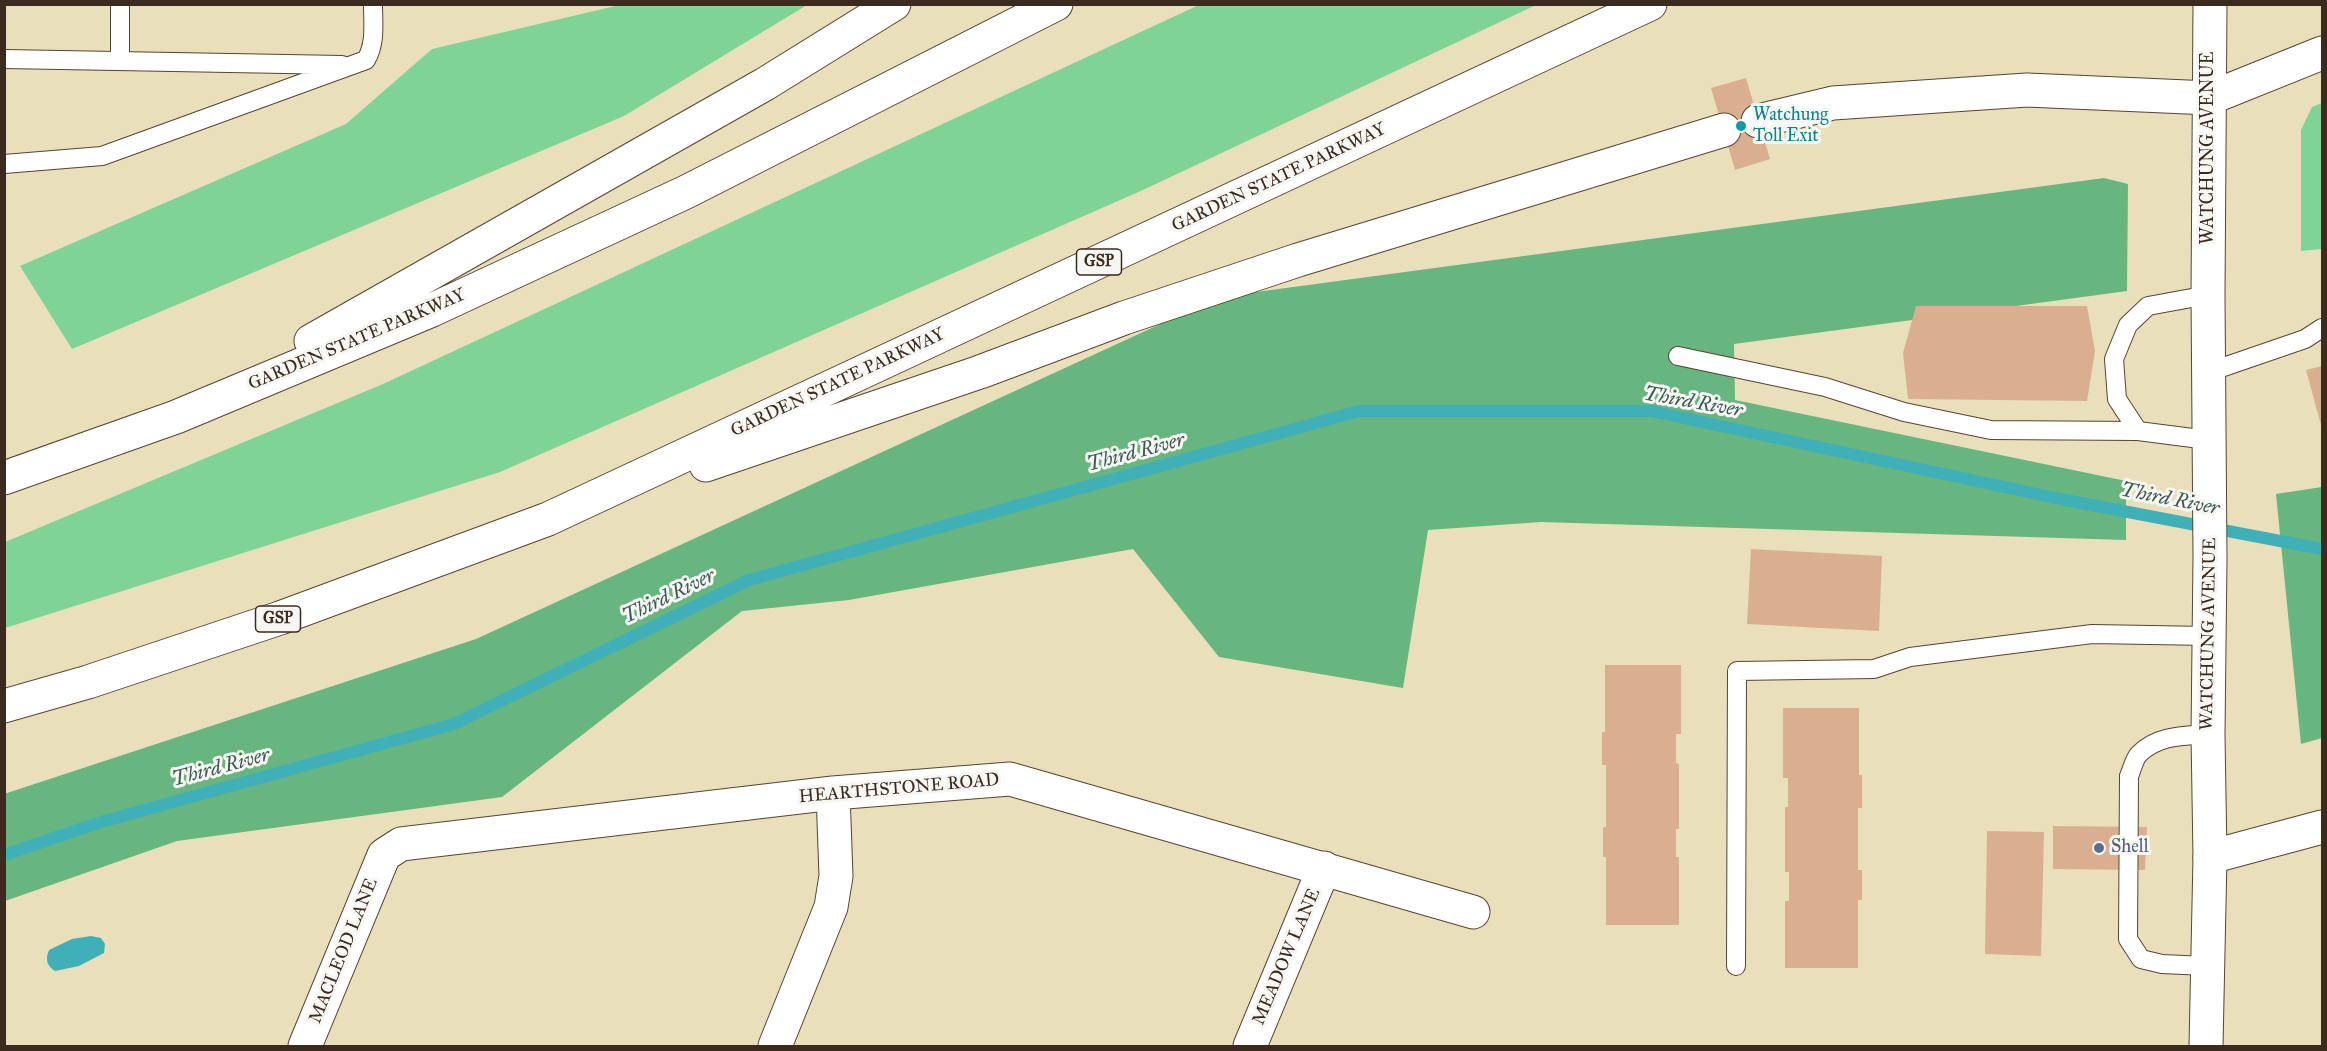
<!DOCTYPE html>
<style>
body{margin:0}
#map{position:relative;width:2327px;height:1051px;overflow:hidden;background:#e9dfba;font-family:"IM FELL Great Primer",serif}
canvas{display:block}
.frame{position:absolute;inset:0;border:6px solid #3b2a1e;pointer-events:none}
</style>
<div id="map">
<canvas width="2327" height="1051"></canvas>
<div class="frame"></div>
</div>
<script>
const context = document.querySelector('canvas').getContext('2d');
context.lineJoin = 'round';
function paint(path, color) {
  context.fillStyle = color;
  context.fill(path, 'evenodd');
}
function strokePath(path, color, width, dash) {
  context.strokeStyle = color;
  context.lineWidth = width;
  context.lineCap = dash ? 'butt' : 'round';
  context.setLineDash(dash || []);
  context.stroke(path);
}
function write(font, color, halo, rows, align = 'center') {
  context.font = font + ' "IM FELL Great Primer",serif';
  context.lineWidth = 6;
  context.setLineDash([]);
  context.textBaseline = 'middle';
  context.strokeStyle = halo;
  context.fillStyle = color;
  for (const [text, x, y, turn = 0] of rows) {
    context.save();
    context.translate(x, y);
    context.rotate((+turn || 0) * Math.PI / 180);
    context.textAlign = isNaN(turn) ? turn : align;
    if (halo) context.strokeText(text, 0, 0);
    context.fillText(text, 0, 0);
    context.restore();
  }
}
paint(new Path2D(`
 M624,4L807,5L624,116L72,349L20,266L346,124L432,49Z
 M1201,4L1536,5L1143,190L500,472L5,628V542L383,384Z
 M2322,103V249L2301,251V130L2312,107Z`), '#7fd396');
paint(new Path2D(`
 M2104,178L2128,184L2127,291L1734,344L1735,400L2126,481V540L1541,522L1428,530L1403,688L1219,657L1133,549L849,600L742,611L502,797L177,841L5,901L4,794L476,639L1167,321L1234,295Z
 M2322,487V738L2301,744L2276,494Z`), '#67b57f');
paint(new Path2D(`
 M91,936L101,938L105,944L104,953L79,966L55,971C47,966 45,960 49,950L72,939Z`), '#3fb0b7');
strokePath(new Path2D(`
 M4,855L101,822L454,724L749,580L1359,411H1651L2060,499L2322,549`), '#3fb0b7', 12);
paint(new Path2D(`
 M1746,78L1770,159L1735,170L1711,88Z
 M1916,306H2087L2095,351L2087,401L1908,399L1903,353Z
 M2322,366V429L2306,370Z
 M1751,549L1882,556L1879,631L1747,624Z
 M1605,665H1681V734H1676V763L1679,764V829H1676V857H1679V925H1606V857H1603V827H1606V765H1602V732H1605Z
 M1783,708H1859V775H1862V808H1858V870H1862V900H1858V968H1785V901H1789V872H1785V807H1788V778H1783Z
 M2053,826L2147,827L2145,870L2053,869Z
 M1987,831L2044,832L2041,956L1985,954Z`), '#daaf90');
const service = new Path2D(`
 M4,59L342,65
 M120,61V4
 M4,164L102,156L366,60C376,43 373,24 373,4
 M1678,356L1825,387L1904,412L1991,430L2138,431L2208,440
 M2209,372L2305,339L2322,328
 M2138,431L2117,399L2114,359L2128,325L2148,306L2208,295
 M1736,966L1737,671L1874,669L1910,657L2092,634L2208,636
 M2206,966L2162,964L2141,959L2128,939L2129,776C2132,770 2134,759 2139,754C2158,735 2183,736 2208,734`);
const minor = new Path2D(`
 M305,1046L384,855L401,844L833,793L1010,779L1473,912
 M775,1046L831,907L836,876L833,793
 M1250,1046L1324,868`);
const tertiary = new Path2D(`
 M2210,857L2322,827`);
const secondary = new Path2D(`
 M2206,1046L2210,857L2208,734L2210,558L2208,295L2210,4`);
const motorway = new Path2D(`
 M1758,121L1833,103L2027,90L2210,98L2322,53
 M311,341L765,84L894,4
 M706,465L980,372L1124,318L1298,260L1724,130
 M4,478L176,417L432,310L686,192L1056,4
 M4,706L88,682L280,618L548,519L1650,4`);
strokePath(service, '#554535', 20);
strokePath(minor, '#554535', 35);
strokePath(tertiary, '#554535', 35);
strokePath(secondary, '#554535', 35);
strokePath(motorway, '#554535', 35);
strokePath(service, '#fff', 18);
strokePath(minor, '#fff', 33);
strokePath(tertiary, '#fff', 33);
strokePath(secondary, '#fff', 33);
strokePath(motorway, '#fff', 33);
for (const [x, y, r, color] of [
 [1741,126,6,"#0f9aa8"],
 [2099,848,6,"#5c6f8a"]
]) {
  const dot = new Path2D();
  dot.arc(x, y, r, 0, 2 * Math.PI);
  context.fillStyle = color;
  context.fill(dot);
  strokePath(dot, '#f6f6f2', 2);
}
for (const [x, y, w] of [
 [1099,262,45],
 [278,619,45]
]) {
  const box = new Path2D();
  box.roundRect(x - w / 2, y - 13, w, 26, 4.5);
  context.fillStyle = '#f6f6f2';
  context.fill(box);
  strokePath(box, '#3b2a1e', 1.5);
}
write('bold 16px', '#3b2a1e', null, [
 ["GSP",1099,262],
 ["GSP",278,619]
]);
write('18px', '#0d838f', '#f6f6f2', [
 ["Watchung",1753,116],
 ["Toll Exit",1753,137]
], 'left');
write('18px', '#3b2a1e', '#f6f6f2', [
 ["WATCHUNG AVENUE",2209,148,-90],
 ["GARDEN STATE PARKWAY",1279,178,-25],
 ["GARDEN STATE PARKWAY",357,340,-23],
 ["GARDEN STATE PARKWAY",838,383,-25],
 ["WATCHUNG AVENUE",2209,634,-89],
 ["HEARTHSTONE ROAD",899,789,-5],
 ["MACLEOD LANE",344,951,-68],
 ["MEADOW LANE",1287,957,-67]
]);
write('18px', '#4e5e75', '#f6f6f2', [
 ["Shell",2111,848]
], 'left');
write('italic 20px', '#3c5954', '#f6f6f2', [
 ["Third River",1693,403,10],
 ["Third River",1136,453,-15],
 ["Third River",2170,500,11],
 ["Third River",669,597,-26],
 ["Third River",221,768,-15]
]);
</script>
